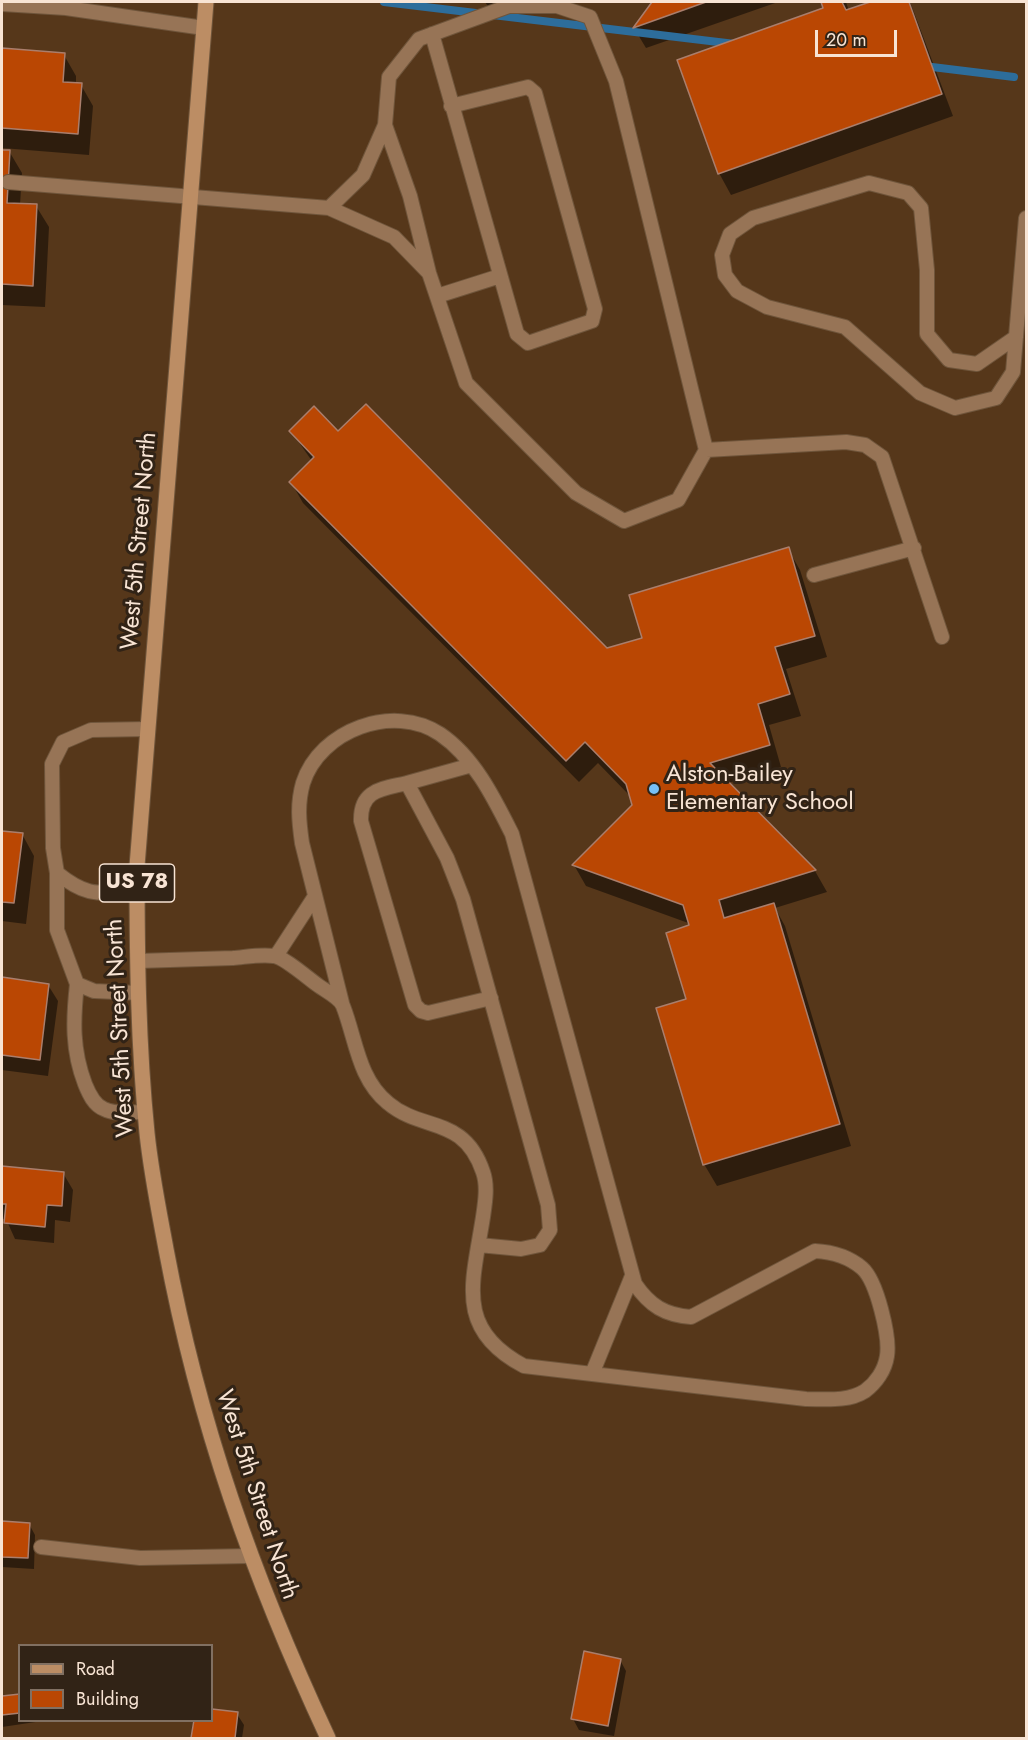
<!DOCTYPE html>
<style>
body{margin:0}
#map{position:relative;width:1028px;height:1740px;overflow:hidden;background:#56371a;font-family:Jost,sans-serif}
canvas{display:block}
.frame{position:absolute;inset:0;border:3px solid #f8e4d4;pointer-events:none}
.legend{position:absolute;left:18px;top:1644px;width:195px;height:78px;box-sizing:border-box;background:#312316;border:2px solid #817062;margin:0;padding:8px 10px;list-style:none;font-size:18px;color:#f8e4d4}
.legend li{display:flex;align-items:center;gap:12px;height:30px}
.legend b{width:30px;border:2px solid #817062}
.scale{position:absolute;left:815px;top:30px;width:82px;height:27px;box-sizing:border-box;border:3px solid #f8e4d4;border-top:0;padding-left:8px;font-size:18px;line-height:21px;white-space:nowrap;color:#f8e4d4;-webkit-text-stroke:4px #312316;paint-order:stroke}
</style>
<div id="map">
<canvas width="1028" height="1740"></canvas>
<div class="frame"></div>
<ul class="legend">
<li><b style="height:8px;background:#bc8d64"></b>Road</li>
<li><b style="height:16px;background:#ba4703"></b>Building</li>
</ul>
<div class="scale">20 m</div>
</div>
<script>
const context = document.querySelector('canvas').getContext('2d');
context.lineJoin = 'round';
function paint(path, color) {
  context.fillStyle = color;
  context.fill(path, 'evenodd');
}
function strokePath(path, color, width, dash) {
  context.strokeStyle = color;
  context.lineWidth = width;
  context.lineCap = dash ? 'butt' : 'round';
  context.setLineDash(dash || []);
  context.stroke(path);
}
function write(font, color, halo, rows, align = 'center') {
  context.font = font + ' Jost,sans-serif';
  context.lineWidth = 6;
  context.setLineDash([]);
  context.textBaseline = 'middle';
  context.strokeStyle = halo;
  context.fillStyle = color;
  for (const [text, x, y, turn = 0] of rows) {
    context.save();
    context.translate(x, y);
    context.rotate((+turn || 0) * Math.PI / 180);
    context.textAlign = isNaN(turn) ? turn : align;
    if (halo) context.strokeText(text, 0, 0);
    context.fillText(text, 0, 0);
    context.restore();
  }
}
paint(new Path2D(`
 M485,2H505L489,8Z
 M653,2H778L646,48L634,28Z
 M822,2H846L849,11L875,2H910L953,116L731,195L719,173L825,8Z
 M2,50L64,55L76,76V84L81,85L93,106L89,155L2,148Z
 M2,151H9L22,173L20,205L36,206L49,227L45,307L2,305Z
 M291,431L338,434L607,650L644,639L788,549L800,570L827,657L786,669L801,716L769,725L781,767L728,783L815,871L827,892L775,908L785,926L851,1146L717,1186L704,1164L688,1000L691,924L586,886L574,865L634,806L631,797L598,763L579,782L303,503L291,482L312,461Z
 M2,832L22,834L34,856L26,924L2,921Z
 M2,979L48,985L58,1001L48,1076L2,1070Z
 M2,1168L63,1173L73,1190L70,1222L55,1220L54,1243L15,1239L6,1219H2Z
 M2,1523L29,1524L35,1535L34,1569L2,1567Z
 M620,1660L626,1671L614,1736L579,1730L573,1719Z
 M20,1696V1720H49L2,1727V1698Z
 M212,1711L237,1714L244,1725L242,1738H193L195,1720H212Z`), '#0007');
strokePath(new Path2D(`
 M384,2L735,44
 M924,66L1014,77`), '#2d6d9b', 8);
const building = new Path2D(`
 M652,2H706L633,28Z
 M821,2H842L846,10L870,2H909L942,94L718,174L677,60L823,8Z
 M2,48L65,53L63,82L82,83L78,134L2,128Z
 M2,150H10L7,203L37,204L33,286L2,284Z
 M366,404L607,648L642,638L629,595L789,547L815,636L775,647L790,694L758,704L770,745L710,763L816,870L719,900L724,918L774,903L840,1124L703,1165L656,1008L686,999L666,933L689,925L683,905L572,865L632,805L626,784L585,742L566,761L289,482L314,457L289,431L314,406L338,431Z
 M2,831L23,833L14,903L2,902Z
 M2,977L49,984L40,1060L2,1055Z
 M2,1166L64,1172L62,1206L47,1205L45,1227L4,1223L6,1204H2Z
 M2,1521L30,1523L28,1558L2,1557Z
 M584,1651L621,1659L608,1726L571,1719Z
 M20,1694V1713L2,1715V1696Z
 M212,1709L238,1712L235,1738H191L194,1720H212Z`);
paint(building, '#ba4703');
strokePath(building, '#aa7e6c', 1.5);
const lane = new Path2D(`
 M2,4L66,8L204,28
 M432,34L517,334L528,343L592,321L595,309L535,93L528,87L451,106
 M385,125L410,196L429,273L466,383L576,493L624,521L678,500L706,450L616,81L590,17L557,6H509L419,39L389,77L385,125L363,175L329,208L394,237L429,273
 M8,182L329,208
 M437,296L500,276
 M1016,337L977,364L949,360L927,334V270L921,208L908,193L869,183L753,218L730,234L722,255L725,275L737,291L767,307L845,327L920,393L955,408L996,398L1013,372L1026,218
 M706,450L846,442L865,445L882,457L942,637
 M814,575L914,548
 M407,783L472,765
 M57,873V930L77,984L94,991L138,993
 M137,892C99,893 88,898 57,873L53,848L52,764L63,742L91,730L148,729
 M276,956L315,896
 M138,961C170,960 201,959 233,958C246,957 261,954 274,956C284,957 309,979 319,986C326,991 340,998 343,1006C356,1039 358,1079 388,1103C422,1132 464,1115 483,1172C488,1186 485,1203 483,1217C473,1282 454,1329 524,1366L806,1399C825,1399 848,1402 865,1391C876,1383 885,1370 887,1356C890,1337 877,1281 862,1268C848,1256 833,1252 815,1251L691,1317C665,1315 650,1306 635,1284L512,834C494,798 474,757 440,734C393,703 320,730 303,783C297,804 299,822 302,843L342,1003
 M77,984C73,1020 72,1050 85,1084C89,1094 94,1105 104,1109C116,1115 132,1112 145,1112
 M479,1245L521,1249L540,1245L550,1230L548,1205L463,899L447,858L407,783C383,789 360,789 361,821L415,1005L421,1011L428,1013L491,998
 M592,1374L632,1276
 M41,1547L140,1558L250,1556`);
const primary = new Path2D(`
 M206,2L137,866C137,955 138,1044 147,1133C151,1172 159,1211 166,1249C199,1425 253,1577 328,1738`);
strokePath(lane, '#6f553b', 16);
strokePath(primary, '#6f553b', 17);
strokePath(lane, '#977456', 14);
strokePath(primary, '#bc8d64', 15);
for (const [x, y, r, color] of [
 [654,789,6,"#77c0f7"]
]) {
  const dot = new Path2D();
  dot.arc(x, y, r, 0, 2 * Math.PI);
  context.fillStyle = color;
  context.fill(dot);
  strokePath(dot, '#312316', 2);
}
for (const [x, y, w] of [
 [137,883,75]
]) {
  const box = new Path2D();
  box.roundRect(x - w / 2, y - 19, w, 38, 4.5);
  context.fillStyle = '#312316';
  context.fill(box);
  strokePath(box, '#f8e4d4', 1.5);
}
write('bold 22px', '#f8e4d4', null, [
 ["US 78",137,883]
]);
write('24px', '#f8e4d4', '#312316', [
 ["West 5th Street North",140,541,-85],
 ["West 5th Street North",121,1028,-93],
 ["West 5th Street North",256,1495,72]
]);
write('24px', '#f8e4d4', '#312316', [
 ["Alston-Bailey",666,775],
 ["Elementary School",666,803]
], 'left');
</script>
